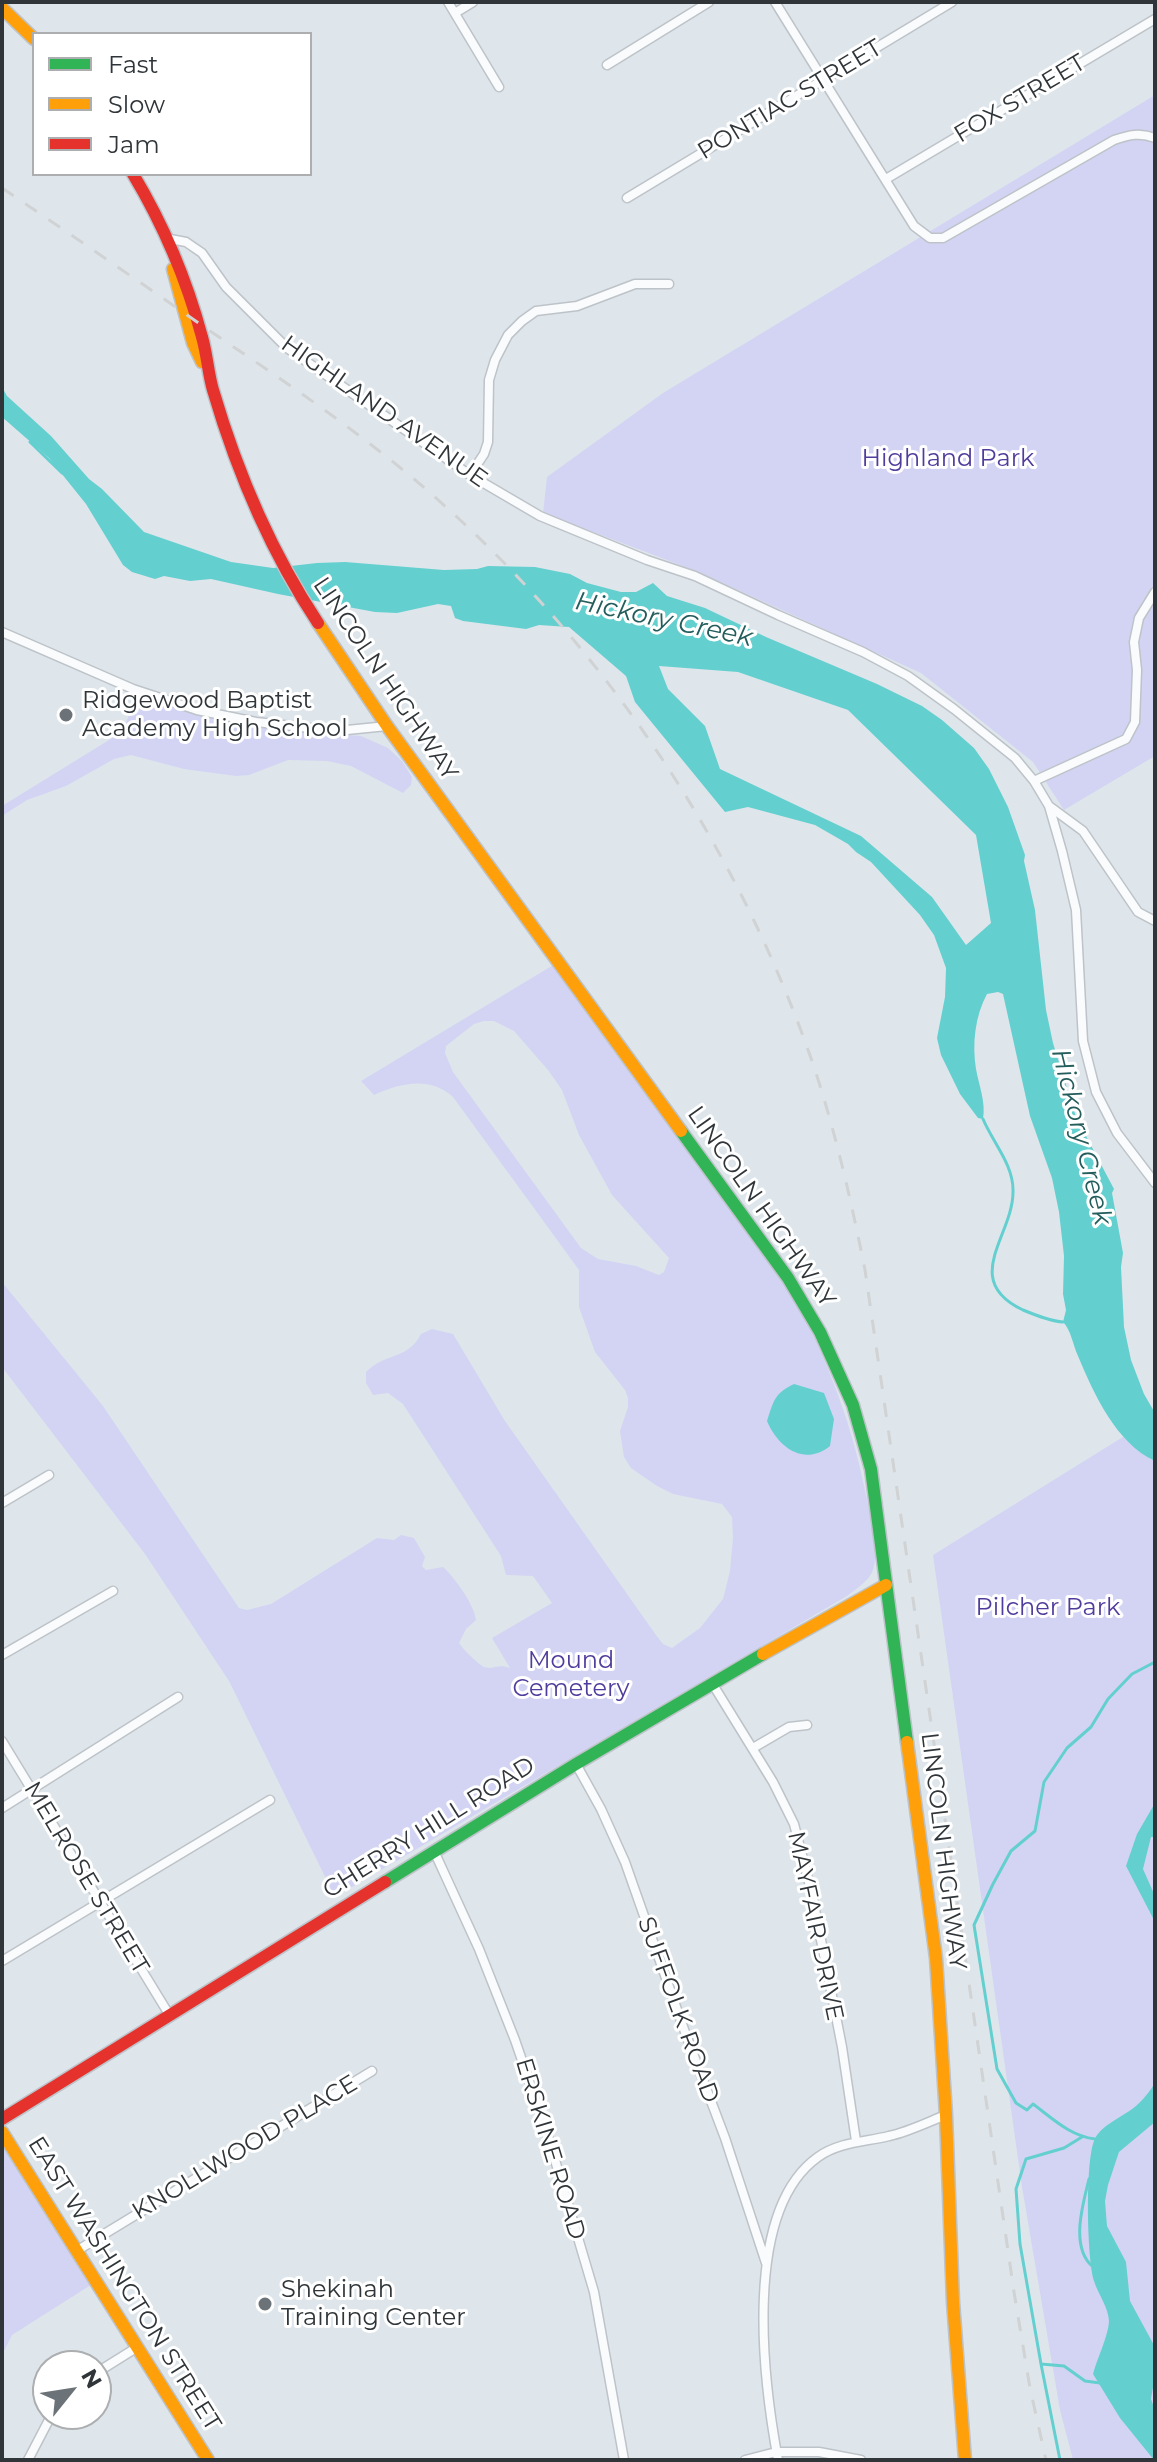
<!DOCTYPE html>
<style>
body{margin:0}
#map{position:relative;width:1157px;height:2462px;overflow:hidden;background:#dee6ec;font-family:Montserrat,sans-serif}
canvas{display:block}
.frame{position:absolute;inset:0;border:4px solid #2f3539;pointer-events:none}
.legend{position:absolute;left:32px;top:32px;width:280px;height:144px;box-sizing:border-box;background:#fff;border:2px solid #acaeb0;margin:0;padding:10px 14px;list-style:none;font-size:24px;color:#2f3539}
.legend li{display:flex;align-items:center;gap:16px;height:40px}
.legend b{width:40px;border:2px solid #acaeb0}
.north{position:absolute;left:32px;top:2350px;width:80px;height:80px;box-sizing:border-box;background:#fff;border:2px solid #acaeb0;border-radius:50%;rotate:60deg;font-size:22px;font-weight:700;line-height:32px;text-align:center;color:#2f3539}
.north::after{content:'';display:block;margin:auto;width:28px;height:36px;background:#6c7378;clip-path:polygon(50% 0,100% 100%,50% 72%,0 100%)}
</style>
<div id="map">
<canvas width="1157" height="2462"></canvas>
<div class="frame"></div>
<ul class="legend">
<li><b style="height:10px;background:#30b455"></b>Fast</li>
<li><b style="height:10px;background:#ff9f0a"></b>Slow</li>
<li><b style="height:10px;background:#e5322d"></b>Jam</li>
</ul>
<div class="north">N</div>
</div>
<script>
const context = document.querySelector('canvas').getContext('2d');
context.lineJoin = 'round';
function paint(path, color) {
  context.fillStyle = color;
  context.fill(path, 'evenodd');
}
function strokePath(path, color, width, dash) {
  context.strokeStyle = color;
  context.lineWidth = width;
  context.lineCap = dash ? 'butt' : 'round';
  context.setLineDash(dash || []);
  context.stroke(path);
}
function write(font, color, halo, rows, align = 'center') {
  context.font = font + ' Montserrat,sans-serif';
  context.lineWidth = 6;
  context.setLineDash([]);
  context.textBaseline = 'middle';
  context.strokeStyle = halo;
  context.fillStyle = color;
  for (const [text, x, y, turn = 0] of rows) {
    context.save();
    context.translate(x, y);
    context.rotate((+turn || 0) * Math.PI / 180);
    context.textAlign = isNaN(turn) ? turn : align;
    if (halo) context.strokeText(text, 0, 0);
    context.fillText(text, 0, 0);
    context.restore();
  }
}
paint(new Path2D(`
 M1155,95V756L1064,810L1033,762L921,673L696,571L543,513L547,477L663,393Z
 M144,696L224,720L289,730L361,736L388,748L402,761L412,777L411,785L403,793L351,766L327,761L288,760L249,775L236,776L184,769L131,755L114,759L66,786L27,800L2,816V806L122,732L136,698Z
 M555,964L798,1304C835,1377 857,1439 871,1521C873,1535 878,1556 873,1570C869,1581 856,1589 847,1596L335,1897L229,1681L145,1554L2,1367V1282L103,1406L239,1608L247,1610L271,1604L377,1538L394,1540L401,1535L414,1538L425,1557L422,1566L426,1570L443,1567C455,1578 474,1604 476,1620L466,1629L459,1643C462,1648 478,1664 484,1667C492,1670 499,1663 510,1668L492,1638L552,1603L533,1576L506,1575L501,1556L403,1404L388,1393L373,1395L366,1383V1372C386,1352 408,1360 421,1334L432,1329L453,1334L505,1421L656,1635L663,1644L672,1648L700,1628L723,1599L730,1571L733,1538L732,1517L722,1504L673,1494L657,1486L631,1468L624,1457L620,1431L628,1407V1398L625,1390L595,1352L579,1307V1270L453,1097C430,1076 400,1083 374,1095L361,1081ZM484,1021H494L514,1031L548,1070L562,1090L579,1135L612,1195L669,1258L664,1272L659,1275L636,1266L598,1259L581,1248L453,1072L445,1053L446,1046L474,1024Z
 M1155,1417V2460H1073L1060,2410L1022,2187L933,1555Z
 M2,2136L94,2283L12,2335L2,2355Z`), '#d3d4f3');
paint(new Path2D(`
 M2,387L7,396L51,436L89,479L102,489L144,532L231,562L273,568L317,563L345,562L444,570L477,569L488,566L535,567L570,574L587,583L621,592H636L653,583L667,596L705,608L766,637L877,684L922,706L942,720L974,748L989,769L1008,807L1025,855L1024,861L1035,910L1046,1010L1053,1043L1076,1117L1114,1189L1112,1193L1123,1253L1121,1267L1124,1327L1131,1360L1144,1394L1155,1413V1461C1116,1443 1094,1394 1078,1356C1073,1345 1071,1330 1063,1322L1066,1310L1063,1294L1064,1256L1059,1212L1052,1178L1030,1116L1003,994L998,992L987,994C975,1016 972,1044 976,1069C979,1086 986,1102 983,1119L978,1118L960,1094L941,1055L937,1038L945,997L946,968L934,935L920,915L871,862L856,852L848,844L815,825L748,807L725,812L635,702L626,676L569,627L539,625L526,629L463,621L455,618L451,606L438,604L397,613L375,612L278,594L211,579L190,581L164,576L155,579L132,572L123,565L86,504L49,458L2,417ZM659,666L738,672L848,710L976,835L991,923L966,945L932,897L861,836L720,769L705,726L668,689Z
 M794,1384L824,1393L834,1419L830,1446C804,1467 778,1447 767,1421C774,1400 774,1394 794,1384Z
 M1155,1803V1837H1151L1143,1869L1155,1896V1922L1126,1866L1137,1834Z
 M1155,2083V2122L1119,2152L1108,2185L1105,2201L1107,2226L1126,2262L1130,2301L1155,2347V2376L1151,2399L1155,2410L1154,2460L1120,2418L1093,2374C1097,2359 1108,2336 1109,2322C1109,2308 1098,2294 1094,2281C1087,2259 1085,2163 1094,2141C1100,2125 1123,2117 1136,2106C1143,2100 1150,2091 1155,2083Z`), '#64cfcf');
strokePath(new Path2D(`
 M30,442L62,473
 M983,1119C993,1143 1014,1165 1013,1192C1013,1236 960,1280 1023,1310C1035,1315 1050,1321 1063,1322
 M1095,2139C1070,2136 1052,2118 1033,2104L1027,2110L1016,2103L997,2069L974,1925L993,1884L1011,1851L1035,1831L1044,1782L1067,1748L1091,1727L1108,1699L1132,1674L1155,1662
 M1089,2179C1083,2204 1070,2246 1092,2266
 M1041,2364L1064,2366L1085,2381L1100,2383
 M1060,2460L1041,2364L1020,2244L1016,2189L1026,2159L1064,2148L1082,2137`), '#64cfcf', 3);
const street = new Path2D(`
 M448,2L499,87
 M775,2L914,226L930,238H943L1114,140C1129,135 1140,132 1155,138
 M455,13L473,2
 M607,65L709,2
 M886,179L1155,19
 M627,198L952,2
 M165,238L186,242L202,253L226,287L287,348L470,475L540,516L647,560L695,576L778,615L863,652L908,676L954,709L1015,758L1034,781L1049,806L1062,851L1076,910L1083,1041L1096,1092L1117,1133L1155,1183
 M470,475L484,454L488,442L489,380L495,360L508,335L522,321L536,311L577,306L635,284H669
 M2,632L133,689L197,710L256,722L337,731L387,726
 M1034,781L1126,739L1135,722L1137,670L1134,642L1139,618L1155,592
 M1049,806L1083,831L1138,912L1155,921
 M2,1503L49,1475
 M2,1655L113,1591
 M712,1683L773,1782L794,1824L812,1894L842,2047L856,2141
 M2,1741L170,2016
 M753,1748L789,1727L807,1725
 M576,1764L601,1809L625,1862L686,2035L725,2138L766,2263
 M2,1808L178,1697
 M434,1851L479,1949L515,2040L547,2133L594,2292L624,2460
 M2,1961L270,1800
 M78,2250L372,2071
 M96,2373L136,2348
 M28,2460L52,2414
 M745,2460L776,2452H819L861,2460
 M778,2460C763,2379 742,2211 818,2157C839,2142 865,2142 889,2136C908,2132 928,2122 946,2115`);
const fast = new Path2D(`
 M681,1131L788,1278L820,1332L853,1405L871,1469L907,1742
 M385,1882L576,1764L763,1654`);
const slow = new Path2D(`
 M2,8L34,39
 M173,269L193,343L202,362
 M318,623L387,726L681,1131
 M763,1654L886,1585
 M907,1742L936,1958L946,2115L953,2302L965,2460
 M2,2132L208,2460`);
const jam = new Path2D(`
 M133,174C163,224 187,281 202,337C207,354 208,373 213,390C237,472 271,552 318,623
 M2,2119L385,1882`);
strokePath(street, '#bdc3c8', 11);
strokePath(fast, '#bdc3c8', 15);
strokePath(slow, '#bdc3c8', 15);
strokePath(jam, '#bdc3c8', 15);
strokePath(street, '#fafbfc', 8);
strokePath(fast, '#30b455', 12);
strokePath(slow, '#ff9f0a', 12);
strokePath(jam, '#e5322d', 12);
strokePath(new Path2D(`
 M2,188C72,235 141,283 210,331C280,378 349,425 414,479C595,632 734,837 812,1061C835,1129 851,1200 865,1270L1014,2292L1030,2388L1046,2460`), '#d0d2d3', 3, [14, 14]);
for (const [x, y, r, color] of [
 [66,715,8,"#6c7378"],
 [265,2304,8,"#6c7378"]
]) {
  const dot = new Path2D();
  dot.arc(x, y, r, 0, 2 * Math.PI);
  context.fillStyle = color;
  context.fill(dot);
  strokePath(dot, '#fff', 3);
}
write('24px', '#2f3539', '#fff', [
 ["FOX STREET",1020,99,-31],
 ["PONTIAC STREET",790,100,-31],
 ["HIGHLAND AVENUE",384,412,35],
 ["LINCOLN HIGHWAY",385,679,56],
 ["LINCOLN HIGHWAY",761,1207,55],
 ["CHERRY HILL ROAD",429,1828,-32],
 ["LINCOLN HIGHWAY",943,1851,83],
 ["MELROSE STREET",86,1878,59],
 ["MAYFAIR DRIVE",815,1926,78],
 ["SUFFOLK ROAD",678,2010,70],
 ["KNOLLWOOD PLACE",245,2148,-31],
 ["ERSKINE ROAD",550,2149,73],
 ["EAST WASHINGTON STREET",124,2284,58]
]);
write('24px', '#503c9c', '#fff', [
 ["Highland Park",948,459],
 ["Pilcher Park",1048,1608],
 ["Mound",571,1661],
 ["Cemetery",571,1689]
]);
write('24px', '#2f3539', '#fff', [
 ["Ridgewood Baptist",82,701],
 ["Academy High School",82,729],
 ["Shekinah",281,2290],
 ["Training Center",281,2318]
], 'left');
write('italic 26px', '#235d5c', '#fff', [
 ["Hickory Creek",664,620,12],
 ["Hickory Creek",1081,1137,76]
]);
</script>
